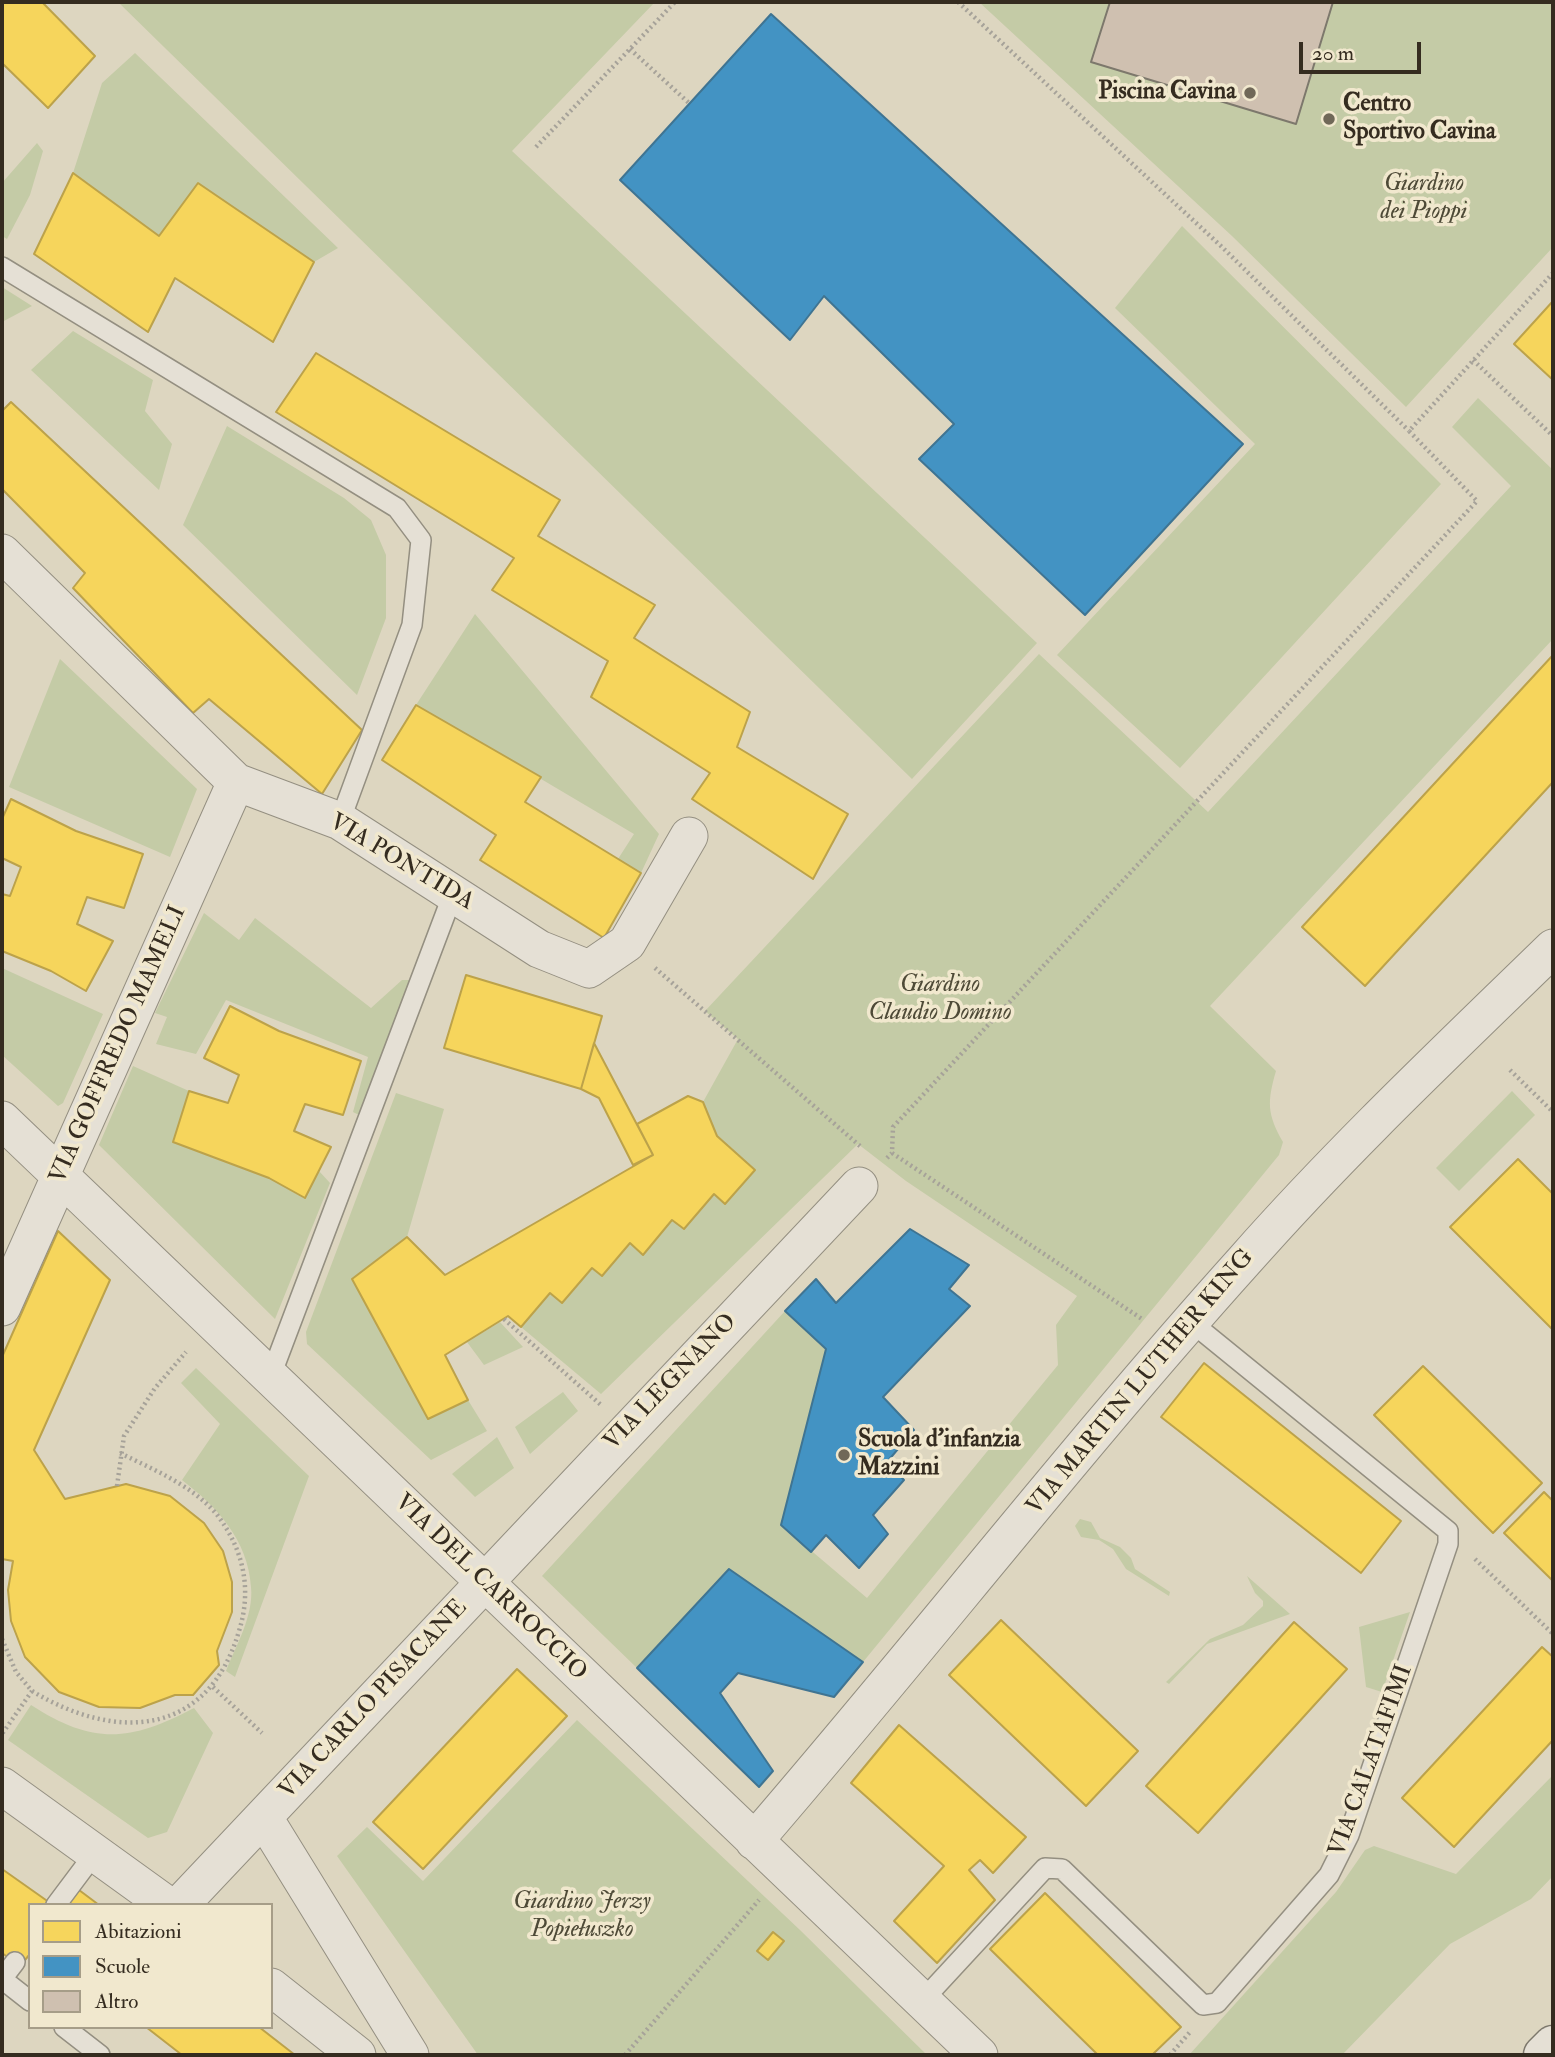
<!DOCTYPE html>
<meta charset="utf-8">
<style>
body{margin:0}
#map{position:relative;width:1555px;height:2057px;overflow:hidden;background:#ddd6c0;font-family:"IM FELL Double Pica",serif}
canvas{display:block}
.frame{position:absolute;inset:0;border:4px solid #352c20;pointer-events:none}
.legend{position:absolute;left:28px;top:1903px;width:245px;height:126px;box-sizing:border-box;background:#f1e8ce;border:2px solid #a69d88;margin:0;padding:9px 12px;list-style:none;font-size:21px;color:#352c20}
.legend li{display:flex;align-items:center;gap:14px;height:35px}
.legend b{width:35px;border:2px solid #a69d88}
.scale{position:absolute;left:1299px;top:42px;width:122px;height:32px;box-sizing:border-box;border:4px solid #352c20;border-top:0;padding-left:9px;font-size:21px;line-height:24px;white-space:nowrap;color:#352c20;-webkit-text-stroke:5px #f1e8ce;paint-order:stroke}
</style>
<div id="map">
<canvas width="1555" height="2057"></canvas>
<div class="frame"></div>
<ul class="legend">
<li><b style="height:19px;background:#f6d55c"></b>Abitazioni</li>
<li><b style="height:19px;background:#4393c3"></b>Scuole</li>
<li><b style="height:19px;background:#cfc0b0"></b>Altro</li>
</ul>
<div class="scale">20 m</div>
</div>
<script>
const context = document.querySelector('canvas').getContext('2d');
context.lineJoin = 'round';
function paint(path, color) {
  context.fillStyle = color;
  context.fill(path, 'evenodd');
}
function strokePath(path, color, width, dash) {
  context.strokeStyle = color;
  context.lineWidth = width;
  context.lineCap = dash ? 'butt' : 'round';
  context.setLineDash(dash || []);
  context.stroke(path);
}
function write(font, color, halo, rows, align = 'center') {
  context.font = font + ' "IM FELL Double Pica",serif';
  context.lineWidth = 7;
  context.setLineDash([]);
  context.textBaseline = 'middle';
  context.strokeStyle = halo;
  context.fillStyle = color;
  for (const [text, x, y, turn = 0] of rows) {
    context.save();
    context.translate(x, y);
    context.rotate((+turn || 0) * Math.PI / 180);
    context.textAlign = isNaN(turn) ? turn : align;
    if (halo) context.strokeText(text, 0, 0);
    context.fillText(text, 0, 0);
    context.restore();
  }
}
paint(new Path2D(`
 M118,2H655L512,151L1037,643L912,779Z
 M979,2H1553V247L1406,407L1232,236Z
 M135,53L338,248L314,262L159,236L73,173L102,83Z
 M37,143L43,151L30,195L7,239L2,236V183Z
 M1182,226L1441,484L1180,768L1057,655L1255,444L1115,308Z
 M2,287L32,306L2,322Z
 M73,331L153,380L145,411L172,444L159,490L31,370Z
 M1478,398L1553,470V639L1210,1006L1276,1071C1267,1102 1267,1114 1283,1142L1279,1155L863,1662L729,1570L637,1668L542,1576L785,1311L826,1349L781,1525L867,1598L1058,1365L1056,1325L1077,1296L906,1181L858,1144L601,1394L521,1327L550,1293L562,1302L592,1268L602,1276L630,1243L643,1255L672,1220L684,1229L714,1194L725,1204L755,1170L717,1136L703,1102L738,1039L705,1011L1039,654L1208,812L1511,486L1452,427Z
 M227,426L344,498L371,520L386,555V618L357,695L183,525Z
 M475,614L659,834L641,873L618,859L634,834L416,705Z
 M60,659L197,789L170,857L9,787Z
 M204,913L239,940L255,918L371,1008L402,980H410L359,1115L353,1112L368,1057L226,1000L196,1054L156,1044L167,1017L155,1013Z
 M2,968L103,1014L63,1103L58,1106L2,1055Z
 M133,1066L189,1091L173,1142L269,1178L304,1198L319,1171L330,1183L275,1319L99,1145Z
 M1512,1091L1535,1115L1459,1191L1436,1168Z
 M396,1093L444,1109L407,1237L353,1280L428,1418L468,1400L487,1431L431,1460L307,1344L306,1332Z
 M500,1322L523,1347L484,1365L467,1342Z
 M196,1368L309,1476L235,1677L226,1671C236,1646 254,1615 251,1587C248,1540 217,1507 182,1480L220,1424L181,1383Z
 M563,1392L578,1411L530,1454L515,1427Z
 M497,1437L514,1468L475,1497L452,1474Z
 M1080,1519L1091,1522L1100,1538L1120,1547L1131,1558L1135,1569L1170,1592L1169,1596L1126,1569L1113,1549L1099,1540L1081,1537L1075,1526Z
 M1247,1576L1290,1614L1207,1644L1169,1684L1166,1682L1210,1639L1243,1625L1263,1606V1601L1255,1593Z
 M1410,1612L1382,1692L1366,1687L1359,1627Z
 M31,1705C93,1745 130,1742 194,1708L213,1733L167,1832L148,1838L8,1740Z
 M577,1720L800,1930L927,2055H478L337,1856L367,1827L423,1881Z
 M1553,1775V1876L1531,1899L1450,1944L1342,2055H1189L1336,1892L1365,1850L1374,1846L1456,1874Z`), '#c4cba6');
const homes = new Path2D(`
 M2,2H42L95,56L48,108L2,63Z
 M73,173L159,236L198,183L314,262L273,342L175,278L148,332L34,254Z
 M1553,301V380L1514,344Z
 M316,353L560,500L538,536L655,605L634,638L750,712L737,747L848,814L813,879L692,799L710,773L591,697L608,661L492,590L514,558L276,412Z
 M11,402L362,730L322,794L209,699L193,713L73,588L85,573L2,489V411Z
 M1553,655V782L1365,986L1302,927Z
 M416,705L541,777L525,802L641,873L604,938L480,860L496,835L382,760Z
 M11,799L76,831L143,854L124,908L87,897L77,924L113,941L86,991L51,971L2,951V894L10,896L21,867L2,858V819Z
 M466,975L602,1016L581,1089L444,1048Z
 M230,1006L279,1031L361,1061L343,1115L305,1104L294,1131L331,1147L305,1198L269,1178L173,1142L189,1091L228,1103L239,1075L204,1058Z
 M594,1043L653,1155L633,1165L599,1098L581,1089Z
 M688,1096L703,1102L717,1136L755,1170L725,1204L714,1194L684,1229L672,1220L643,1255L630,1243L602,1276L592,1268L562,1303L550,1293L521,1327L508,1316L445,1355L468,1400L428,1419L352,1279L407,1237L445,1275L653,1155L637,1124Z
 M1518,1159L1553,1194V1330L1450,1227Z
 M58,1231L110,1280L34,1450L65,1499L126,1484L170,1496L204,1523L223,1551L232,1582V1612L217,1651L219,1665L193,1695H175L140,1708L99,1707L59,1692L25,1657L11,1621L8,1590L13,1561L2,1559V1357Z
 M1204,1363L1401,1521L1361,1573L1161,1417Z
 M1423,1366L1542,1483L1493,1533L1374,1415Z
 M1544,1492L1553,1501V1581L1504,1533Z
 M1001,1620L1138,1751L1086,1806L949,1675Z
 M1294,1622L1347,1669L1198,1833L1146,1786Z
 M1542,1647L1553,1657V1740L1454,1847L1402,1798Z
 M517,1669L567,1716L423,1869L373,1822Z
 M899,1725L1026,1837L993,1873L980,1860L969,1870L995,1900L937,1963L894,1921L944,1866L851,1783Z
 M2,1869L53,1905H30V1954L20,1966L2,1953Z
 M79,1890L99,1905H68Z
 M1045,1893L1181,2027L1152,2055H1098L990,1949Z
 M773,1932L784,1941L768,1960L757,1951Z
 M146,2027H259L295,2055H182Z`);
paint(homes, '#f6d55c');
strokePath(homes, '#bca24a', 2);
const schools = new Path2D(`
 M771,14L1243,444L1085,615L919,459L954,424L824,296L790,340L620,180Z
 M910,1229L969,1265L949,1289L970,1306L883,1397L914,1430L887,1462L904,1480L873,1515L888,1534L859,1568L826,1535L811,1552L781,1525L826,1349L785,1311L816,1279L836,1303Z
 M729,1569L863,1662L834,1697L738,1673L720,1693L773,1771L759,1787L637,1668Z`);
paint(schools, '#4393c3');
strokePath(schools, '#3f7492', 2);
const building = new Path2D(`
 M1110,2H1333L1296,124L1091,62Z`);
paint(building, '#cfc0b0');
strokePath(building, '#7d786c', 2);
const lane = new Path2D(`
 M2,267L397,508L421,540L412,625L340,821
 M270,1378L453,894
 M56,1905L95,1853
 M2,1979L30,2001
 M2,1979L15,1962
 M922,2001L1045,1868L1062,1869L1203,2005L1217,2003L1329,1875L1349,1835L1448,1544V1531L1191,1322
 M64,2027L100,2055`);
const street = new Path2D(`
 M2,553L236,782L340,821L539,949L589,969L627,943L689,836
 M2,1120L979,2055
 M2,1307L236,782
 M2,1786L167,1905
 M264,1818L410,2055
 M754,1841C920,1649 1075,1449 1244,1261C1341,1151 1448,1050 1553,948
 M180,1905L859,1186
 M271,1987L357,2055`);
const secondary = new Path2D(`
 M1543,2055L1553,2045`);
strokePath(lane, '#948f81', 22);
strokePath(street, '#948f81', 39);
strokePath(secondary, '#7d786c', 41);
strokePath(new Path2D(`
 M958,2L1222,247L1409,431
 M630,49L690,104
 M536,147L675,2
 M1473,360L1553,436
 M655,968L860,1146
 M1510,1070L1553,1112
 M892,1153L1142,1319
 M887,1158L892,1153L893,1127L1477,501L1409,431L1553,273
 M504,1319L601,1405
 M117,1486L124,1436L155,1388L186,1352
 M1475,1559L1553,1634
 M2,1639L16,1672L32,1691L2,1734
 M213,1687L262,1733
 M32,1691C116,1742 208,1737 239,1631C252,1590 244,1551 218,1516C194,1486 154,1470 120,1453
 M625,2055L759,1900
 M1170,2055L1190,2032`), '#a6a299', 4.5, [2, 3.5]);
strokePath(lane, '#e5e0d5', 19);
strokePath(street, '#e5e0d5', 37);
strokePath(secondary, '#e5e0d5', 38);
for (const [x, y, r, color] of [
 [1250,93,7,"#706858"],
 [1329,119,7,"#706858"],
 [844,1455,7,"#706858"]
]) {
  const dot = new Path2D();
  dot.arc(x, y, r, 0, 2 * Math.PI);
  context.fillStyle = color;
  context.fill(dot);
  strokePath(dot, '#f1e8ce', 2.5);
}
write('bold 24px', '#352c20', '#f1e8ce', [
 ["Piscina Cavina",1236,93,"right"],
 ["Centro",1343,105],
 ["Sportivo Cavina",1343,133],
 ["Scuola d'infanzia",858,1441],
 ["Mazzini",858,1469]
], 'left');
write('italic 24px', '#4e4a37', '#f1e8ce', [
 ["Giardino",1424,185],
 ["dei Pioppi",1424,213],
 ["Giardino",940,986],
 ["Claudio Domino",940,1014],
 ["Giardino Jerzy",582,1903],
 ["Popiełuszko",582,1931]
]);
write('24px', '#352c20', '#f1e8ce', [
 ["VIA PONTIDA",401,863,31],
 ["VIA GOFFREDO MAMELI",119,1045,-66],
 ["VIA LEGNANO",671,1383,-46],
 ["VIA MARTIN LUTHER KING",1141,1383,-50],
 ["VIA DEL CARROCCIO",490,1588,44],
 ["VIA CARLO PISACANE",374,1700,-47],
 ["VIA CALATAFIMI",1372,1761,-70]
]);
</script>
